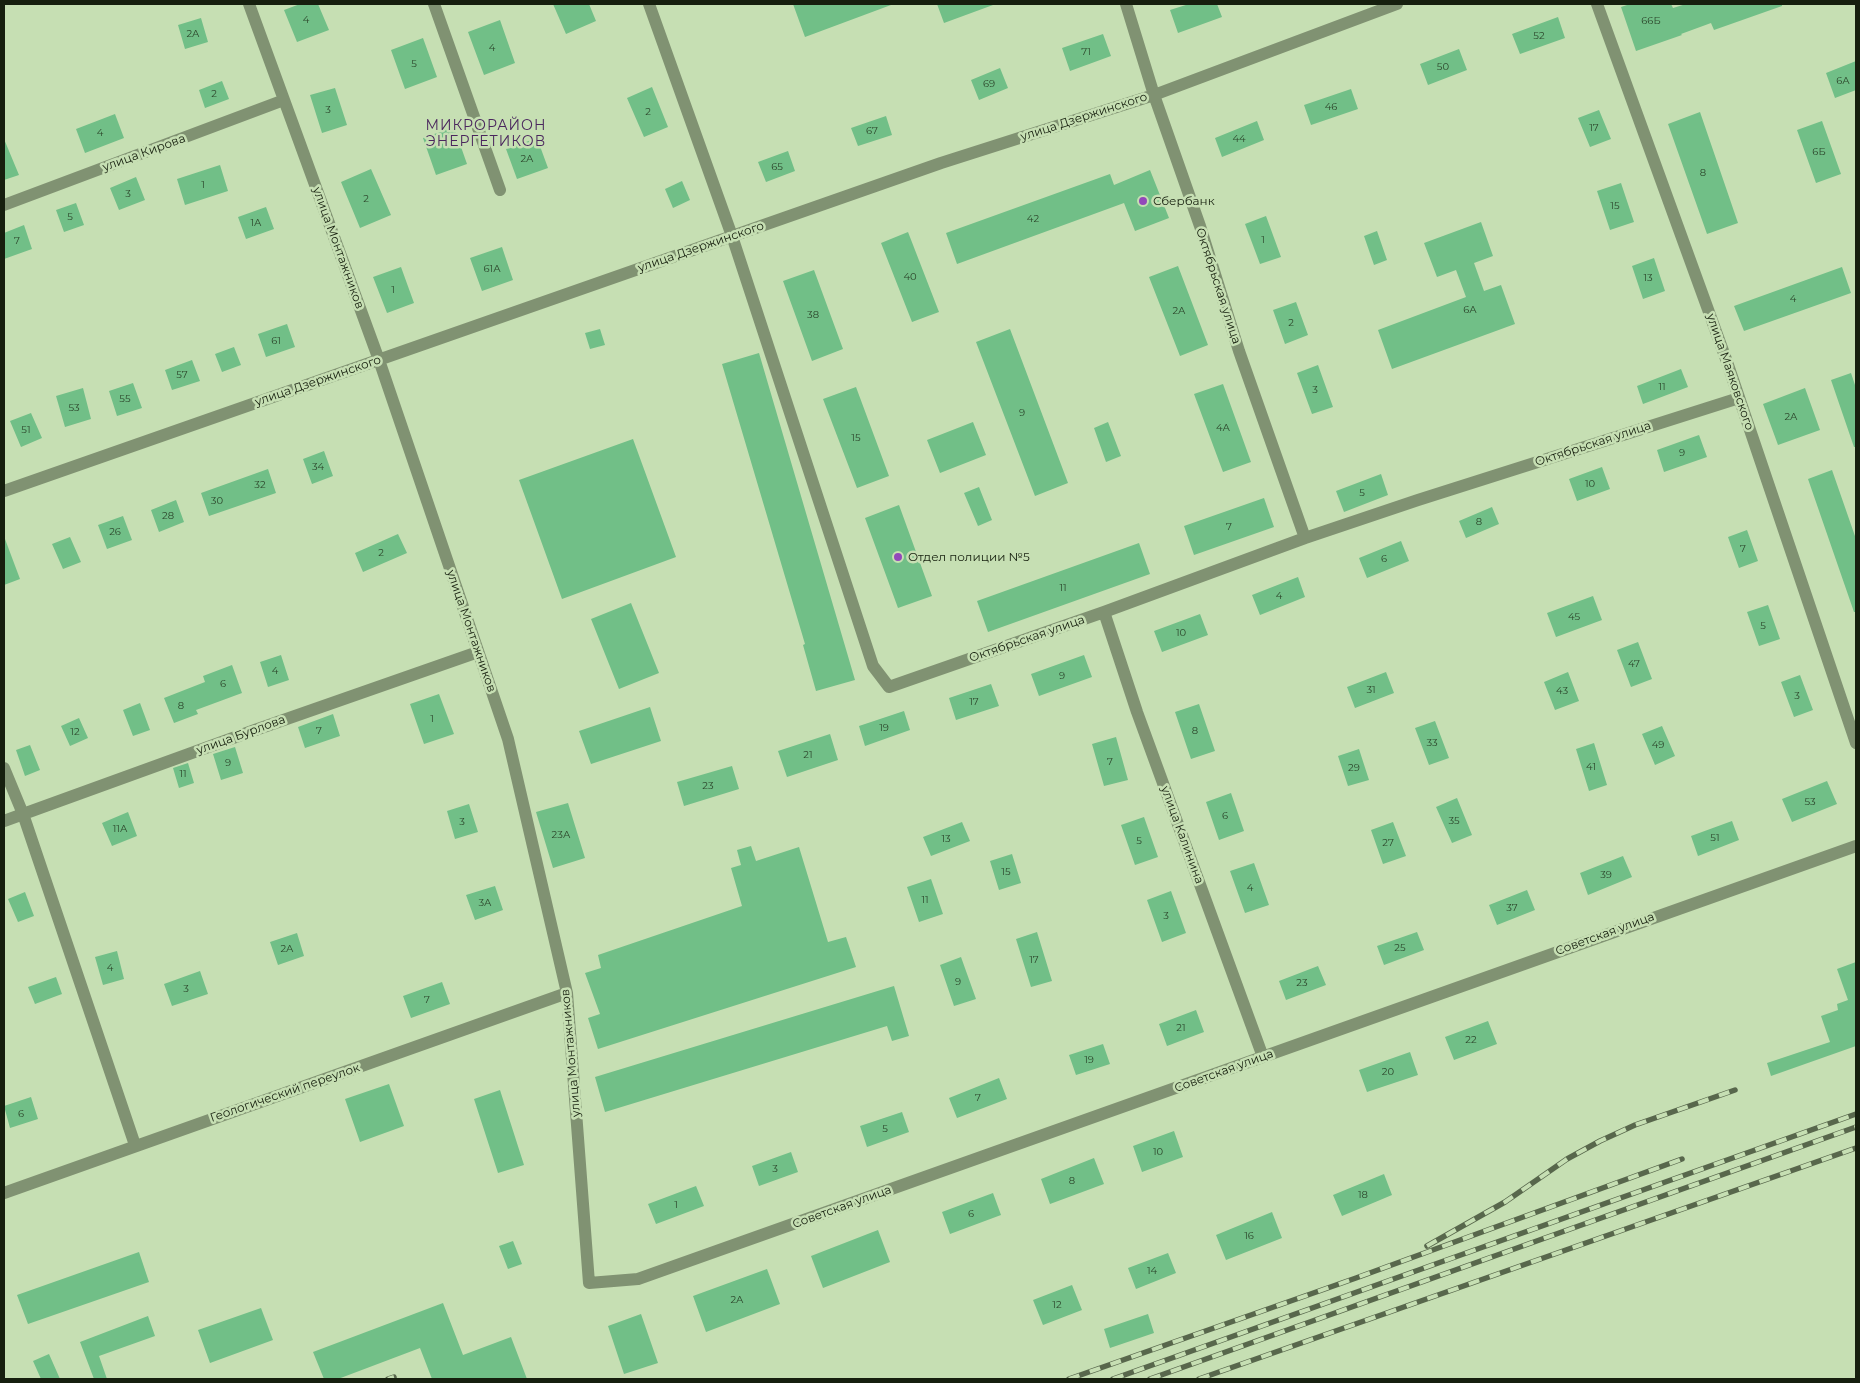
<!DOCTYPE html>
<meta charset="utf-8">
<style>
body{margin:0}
#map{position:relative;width:1860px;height:1383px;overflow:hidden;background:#c6dfb3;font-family:Montserrat,sans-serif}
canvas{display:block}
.frame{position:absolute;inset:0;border:5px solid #161f0e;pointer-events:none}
</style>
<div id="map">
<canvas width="1860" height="1383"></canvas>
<div class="frame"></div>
</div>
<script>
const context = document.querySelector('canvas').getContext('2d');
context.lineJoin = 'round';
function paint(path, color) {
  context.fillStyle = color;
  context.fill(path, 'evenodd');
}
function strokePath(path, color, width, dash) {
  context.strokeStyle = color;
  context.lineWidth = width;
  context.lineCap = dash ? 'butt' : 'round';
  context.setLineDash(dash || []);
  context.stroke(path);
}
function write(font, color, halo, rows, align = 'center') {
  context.font = font + ' Montserrat,sans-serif';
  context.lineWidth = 5;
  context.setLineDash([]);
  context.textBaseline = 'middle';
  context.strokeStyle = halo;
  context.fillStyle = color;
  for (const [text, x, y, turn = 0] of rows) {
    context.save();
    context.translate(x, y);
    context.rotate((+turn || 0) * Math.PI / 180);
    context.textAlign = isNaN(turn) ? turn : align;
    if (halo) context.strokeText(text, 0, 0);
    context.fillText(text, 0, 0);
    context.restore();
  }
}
paint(new Path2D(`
 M300,4H318L329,30L297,42L284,10Z
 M553,4H589L596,21L566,34Z
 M793,4H891V5L805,37Z
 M937,4H992L993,5L944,23Z
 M1189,4H1217L1222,17L1178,33L1170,10Z
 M1630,4H1671L1673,8L1686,4H1782V6L1714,30L1711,23L1681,34L1682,35L1636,51L1621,7Z
 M1558,17L1565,38L1520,54L1512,34Z
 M201,18L208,42L185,49L178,25Z
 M500,20L515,63L484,75L468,32Z
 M1103,34L1111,56L1070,71L1062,48Z
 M423,38L437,77L405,89L391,50Z
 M1459,49L1467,70L1428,85L1420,64Z
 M1856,61V90L1835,98L1826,73Z
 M1000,68L1008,88L979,100L971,80Z
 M222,81L229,99L205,108L199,90Z
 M652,87L668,127L644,137L627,98Z
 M335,88L347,125L322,133L310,95Z
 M1351,89L1358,109L1311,125L1304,105Z
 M1599,110L1611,139L1590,147L1578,118Z
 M1700,112L1738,223L1707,234L1668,124Z
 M115,114L124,138L85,153L76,129Z
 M886,116L892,135L858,146L851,128Z
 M1257,121L1264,140L1222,157L1215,138Z
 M1822,121L1841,174L1816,183L1797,130Z
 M454,127L467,164L436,175L423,138Z
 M537,138L548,168L517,179L506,149Z
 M4,139L19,175L4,180Z
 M788,151L795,171L766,182L758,162Z
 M220,165L228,191L185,205L177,179Z
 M371,169L391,215L360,228L341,182Z
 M1150,170L1169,218L1135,231L1124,203L957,264L946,233L1110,174L1114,185Z
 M136,177L145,200L119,210L110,188Z
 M682,181L690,200L673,208L665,189Z
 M1621,183L1634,222L1610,230L1597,191Z
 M76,203L84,225L64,232L56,210Z
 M266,207L274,229L246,239L238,217Z
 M1266,216L1281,257L1260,264L1245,224Z
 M1481,222L1493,256L1474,263L1484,291L1501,285L1515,324L1392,369L1378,330L1466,297L1456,270L1437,277L1424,243Z
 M24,225L32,249L4,259V233Z
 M1377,231L1387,260L1374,265L1364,236Z
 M908,232L939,312L912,322L881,243Z
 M502,247L513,280L482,291L470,258Z
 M1654,258L1665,291L1643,299L1632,266Z
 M1178,266L1208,345L1180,356L1149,277Z
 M401,267L414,303L387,313L373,277Z
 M1842,267L1851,293L1744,331L1734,306Z
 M814,270L843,349L812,361L783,281Z
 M1296,302L1308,335L1285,344L1273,310Z
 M287,324L295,347L266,357L258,334Z
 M600,329L605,345L590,349L585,333Z
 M1010,329L1068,483L1035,496L976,342Z
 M234,347L241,365L222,372L215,354Z
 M759,353L855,680L816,691L803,645L805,644L722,364Z
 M192,360L200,381L172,390L165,370Z
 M1318,365L1333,407L1312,414L1297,373Z
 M1681,369L1688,387L1643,404L1637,386Z
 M1851,373L1856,388V447H1854L1831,380Z
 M133,383L142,408L117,416L109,391Z
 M1223,384L1251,462L1223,472L1194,394Z
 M856,387L889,476L857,488L823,399Z
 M83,388L91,419L65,427L56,396Z
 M1805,388L1820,430L1778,445L1763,404Z
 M31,413L42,438L21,447L10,421Z
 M973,422L986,455L940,473L927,440Z
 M1108,422L1121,456L1106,462L1094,428Z
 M1699,435L1707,457L1664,472L1657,450Z
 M633,439L676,557L562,599L519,480Z
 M324,451L333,476L312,484L303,459Z
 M1602,467L1610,489L1577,501L1569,479Z
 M268,469L276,493L209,516L201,493Z
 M1832,470L1856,539V612H1854L1808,479Z
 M1381,474L1388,495L1344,512L1336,491Z
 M979,487L992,520L978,526L964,493Z
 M1264,498L1274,527L1194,555L1184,526Z
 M176,500L184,522L159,532L151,510Z
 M899,505L932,596L898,608L865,518Z
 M1492,507L1499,524L1466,538L1459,521Z
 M123,516L132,540L107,549L98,525Z
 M1747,530L1758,561L1739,568L1728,537Z
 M398,534L407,553L363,572L355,553Z
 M70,537L81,562L63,569L52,544Z
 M4,539H5L20,579L4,585Z
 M1401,541L1409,561L1367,578L1359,558Z
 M1139,543L1150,574L988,632L977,601Z
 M1298,577L1305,597L1260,615L1252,595Z
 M1593,596L1602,620L1556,637L1547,613Z
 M631,603L659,673L619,689L591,619Z
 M1768,605L1780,639L1759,646L1747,612Z
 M1200,614L1208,635L1162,652L1154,631Z
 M1638,642L1652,679L1631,687L1617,650Z
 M281,655L289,680L268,687L260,662Z
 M1084,655L1092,677L1039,696L1031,674Z
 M232,665L242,693L196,710L198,714L174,723L164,698L205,682L203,676Z
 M1386,672L1394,693L1355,708L1347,687Z
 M1568,672L1579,701L1555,710L1544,682Z
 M1800,675L1813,710L1794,717L1781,682Z
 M991,684L999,706L956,720L949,698Z
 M439,694L454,734L424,744L410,704Z
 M140,703L150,730L133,736L123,710Z
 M1199,704L1215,751L1191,759L1175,712Z
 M650,707L661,741L591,764L579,731Z
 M904,711L910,730L865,746L859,726Z
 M333,714L340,736L305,748L298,727Z
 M79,718L88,738L70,746L61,726Z
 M1435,721L1449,758L1429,765L1415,728Z
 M1662,726L1675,756L1655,765L1642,734Z
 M830,734L838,760L787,777L778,751Z
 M1116,737L1128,780L1104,786L1092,744Z
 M1594,743L1607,785L1589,791L1576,749Z
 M30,745L40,770L25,776L16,750Z
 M235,747L243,773L221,780L213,754Z
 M1359,749L1369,780L1348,786L1338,756Z
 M188,763L194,783L179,788L173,768Z
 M732,766L739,789L684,806L677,782Z
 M1827,781L1837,804L1792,822L1782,799Z
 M1231,793L1244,831L1219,840L1206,802Z
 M1457,798L1472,835L1452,843L1436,807Z
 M568,803L585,858L553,868L536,812Z
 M469,804L478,832L455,839L447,811Z
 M128,812L137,836L112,846L102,823Z
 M1144,817L1158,857L1135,865L1121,825Z
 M1732,821L1739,840L1698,856L1691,836Z
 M962,822L970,841L931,856L923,837Z
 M1393,822L1406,856L1383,864L1371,830Z
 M751,846L756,861L799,847L828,942L846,937L856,967L598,1049L588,1018L600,1014L585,973L601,968L598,955L742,906L731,868L741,865L737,850Z
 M1012,854L1021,883L999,890L990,861Z
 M1623,856L1632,877L1588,895L1580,873Z
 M1254,863L1269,905L1245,913L1230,871Z
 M931,879L943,914L919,922L907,887Z
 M495,886L503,910L475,920L466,895Z
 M1527,890L1535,910L1497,925L1489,905Z
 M1171,891L1186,933L1162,942L1147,900Z
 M25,892L34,916L18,922L8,899Z
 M1037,932L1052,981L1031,987L1016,939Z
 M1417,932L1424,950L1384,965L1377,946Z
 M297,933L304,956L278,965L270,942Z
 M117,951L124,979L103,985L95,957Z
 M961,957L976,999L954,1006L940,965Z
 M1856,962V1046L1771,1076L1767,1063L1830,1042L1821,1016L1838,1010L1837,1004L1848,1000L1837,969Z
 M1318,966L1326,985L1286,1000L1279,981Z
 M200,971L208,994L172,1006L164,984Z
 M56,977L62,994L35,1004L28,987Z
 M442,982L450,1004L411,1018L403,996Z
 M894,986L909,1036L892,1041L887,1026L605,1112L595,1077Z
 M1196,1010L1204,1032L1167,1046L1159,1024Z
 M1488,1021L1497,1044L1454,1060L1445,1037Z
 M1103,1044L1110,1064L1076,1075L1069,1055Z
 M1410,1052L1418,1075L1367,1092L1359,1070Z
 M999,1078L1007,1099L957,1118L949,1098Z
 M389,1084L404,1126L360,1142L345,1099Z
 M500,1090L524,1165L498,1173L474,1099Z
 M31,1097L38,1119L10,1128L4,1106Z
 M902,1112L909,1132L867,1147L860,1126Z
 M1174,1131L1183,1157L1142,1172L1133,1146Z
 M791,1152L798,1172L759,1186L752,1166Z
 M1094,1158L1104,1184L1050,1204L1041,1179Z
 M1384,1174L1392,1195L1342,1216L1333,1195Z
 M696,1186L704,1206L656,1224L648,1204Z
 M993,1193L1001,1215L950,1234L942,1212Z
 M1272,1212L1282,1238L1226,1260L1216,1235Z
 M878,1230L890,1262L823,1288L811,1256Z
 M513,1241L522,1264L508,1269L499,1246Z
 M139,1252L149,1282L28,1324L17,1295Z
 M1168,1253L1176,1273L1136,1289L1128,1268Z
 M767,1269L780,1304L706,1332L693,1296Z
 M1072,1285L1082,1310L1043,1325L1033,1300Z
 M443,1303L463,1355L511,1337L527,1379H432L420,1348L338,1379H324L313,1352Z
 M261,1308L273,1340L210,1363L198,1330Z
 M641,1314L658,1363L624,1374L608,1326Z
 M1148,1314L1154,1333L1110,1348L1104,1329Z
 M148,1316L155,1336L99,1356L107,1379H94L80,1342Z
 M49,1354L60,1379H41L33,1361Z`), '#71bf87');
strokePath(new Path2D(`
 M249,4L379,360L508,739L567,993L589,1283L638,1279L1856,846
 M434,4L500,190
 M649,4L732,236L873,666L889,687L1104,612L1305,538L1418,500L1739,398
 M1126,4L1154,95L1200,226L1239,351L1305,538
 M1597,4L1726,359L1856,743
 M4,205L284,100
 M4,491L941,163L1154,95L1397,4
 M1104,612L1137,712L1263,1057
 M4,768L23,814L135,1145
 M4,821L255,730L478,652
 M4,1193L567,993`), '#809272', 12);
const rail = new Path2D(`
 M1427,1246L1505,1202L1567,1159L1600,1141L1635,1125L1735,1090
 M388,1379L394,1377
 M1069,1379L1356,1278L1682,1159
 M1113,1379L1856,1114
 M1150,1379L1856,1127
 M1199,1379L1856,1148`);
strokePath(rail, '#58674c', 5.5);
strokePath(rail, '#c6dfb3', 4, [11]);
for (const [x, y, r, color] of [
 [1143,201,5,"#9248ba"],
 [898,557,5,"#9248ba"]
]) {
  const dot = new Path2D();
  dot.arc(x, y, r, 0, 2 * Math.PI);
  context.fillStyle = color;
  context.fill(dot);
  strokePath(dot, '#c6dfb3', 2);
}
write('10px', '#2d472c', null, [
 ["4",306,20],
 ["66Б",1651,21],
 ["2А",193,34],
 ["52",1539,36],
 ["4",492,48],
 ["71",1086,52],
 ["5",414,64],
 ["50",1443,67],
 ["6А",1843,81],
 ["69",989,84],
 ["2",214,94],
 ["46",1331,107],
 ["3",328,110],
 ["2",648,112],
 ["17",1594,128],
 ["67",872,131],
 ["4",100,133],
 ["44",1239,139],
 ["6Б",1819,152],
 ["2А",527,159],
 ["65",777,167],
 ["8",1703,173],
 ["1",203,185],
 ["3",128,194],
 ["2",366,199],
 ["15",1615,206],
 ["5",70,217],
 ["42",1033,219],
 ["1А",256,223],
 ["1",1263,240],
 ["7",17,241],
 ["61А",492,269],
 ["40",910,277],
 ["13",1648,278],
 ["1",393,290],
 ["4",1793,299],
 ["6А",1470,310],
 ["2А",1179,311],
 ["38",813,315],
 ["2",1291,323],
 ["61",276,341],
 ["57",182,375],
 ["11",1662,387],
 ["3",1315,390],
 ["55",125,399],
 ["53",74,408],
 ["9",1022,413],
 ["2А",1791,417],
 ["4А",1223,428],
 ["51",26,430],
 ["15",856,438],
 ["9",1682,453],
 ["34",318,467],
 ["10",1590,484],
 ["32",260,485],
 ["5",1362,493],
 ["30",217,501],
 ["28",168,516],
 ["8",1479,522],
 ["7",1229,527],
 ["26",115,532],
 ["7",1743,549],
 ["2",381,553],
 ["6",1384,559],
 ["11",1063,588],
 ["4",1279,596],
 ["45",1574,617],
 ["5",1763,626],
 ["10",1181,633],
 ["47",1634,664],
 ["4",275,671],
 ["9",1062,676],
 ["6",223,684],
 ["31",1371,690],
 ["43",1562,691],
 ["3",1797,696],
 ["17",974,702],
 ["8",181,706],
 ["1",432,719],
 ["19",884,728],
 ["7",319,731],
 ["8",1195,731],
 ["12",75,732],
 ["33",1432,743],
 ["49",1658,745],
 ["21",808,755],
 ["7",1110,762],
 ["9",228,763],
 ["41",1591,767],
 ["29",1354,768],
 ["11",183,774],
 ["23",708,786],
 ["53",1810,802],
 ["6",1225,816],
 ["35",1454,821],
 ["3",462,822],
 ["11А",120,829],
 ["23А",561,835],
 ["51",1715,838],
 ["13",946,839],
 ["5",1139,841],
 ["27",1388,843],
 ["15",1006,872],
 ["39",1606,875],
 ["4",1250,888],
 ["11",925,900],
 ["3А",485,903],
 ["37",1512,908],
 ["3",1166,916],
 ["25",1400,948],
 ["2А",287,949],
 ["17",1034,960],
 ["4",110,968],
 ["9",958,982],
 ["23",1302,983],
 ["3",186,989],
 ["7",427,1000],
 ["21",1181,1028],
 ["22",1471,1040],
 ["19",1089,1060],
 ["20",1388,1072],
 ["7",978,1098],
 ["6",21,1114],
 ["5",885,1129],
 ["10",1158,1152],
 ["3",775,1169],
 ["8",1072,1181],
 ["18",1363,1195],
 ["1",676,1205],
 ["6",971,1214],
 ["16",1249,1236],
 ["14",1152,1271],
 ["2А",737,1300],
 ["12",1057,1305]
]);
write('12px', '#161f0e', '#c6dfb3', [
 ["улица Дзержинского",1084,117,-18],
 ["улица Кирова",144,153,-20],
 ["улица Дзержинского",701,247,-19],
 ["улица Монтажников",338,248,70],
 ["Октябрьская улица",1218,286,72],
 ["улица Маяковского",1730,372,71],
 ["улица Дзержинского",318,381,-19],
 ["Октябрьская улица",1593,444,-18],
 ["улица Монтажников",471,631,71],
 ["Октябрьская улица",1027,639,-19],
 ["улица Бурлова",241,735,-20],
 ["улица Калинина",1182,835,70],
 ["Советская улица",1605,934,-20],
 ["улица Монтажников",571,1053,-95],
 ["Советская улица",1224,1071,-20],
 ["Геологический переулок",285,1093,-19],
 ["Советская улица",842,1207,-20]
]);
write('12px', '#161f0e', '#c6dfb3', [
 ["Сбербанк",1153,201],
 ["Отдел полиции №5",908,557]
], 'left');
context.letterSpacing = '1px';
write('14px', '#4a265d', '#c6dfb3', [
 ["МИКРОРАЙОН",486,126],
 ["ЭНЕРГЕТИКОВ",486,142]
]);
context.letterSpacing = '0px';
</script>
